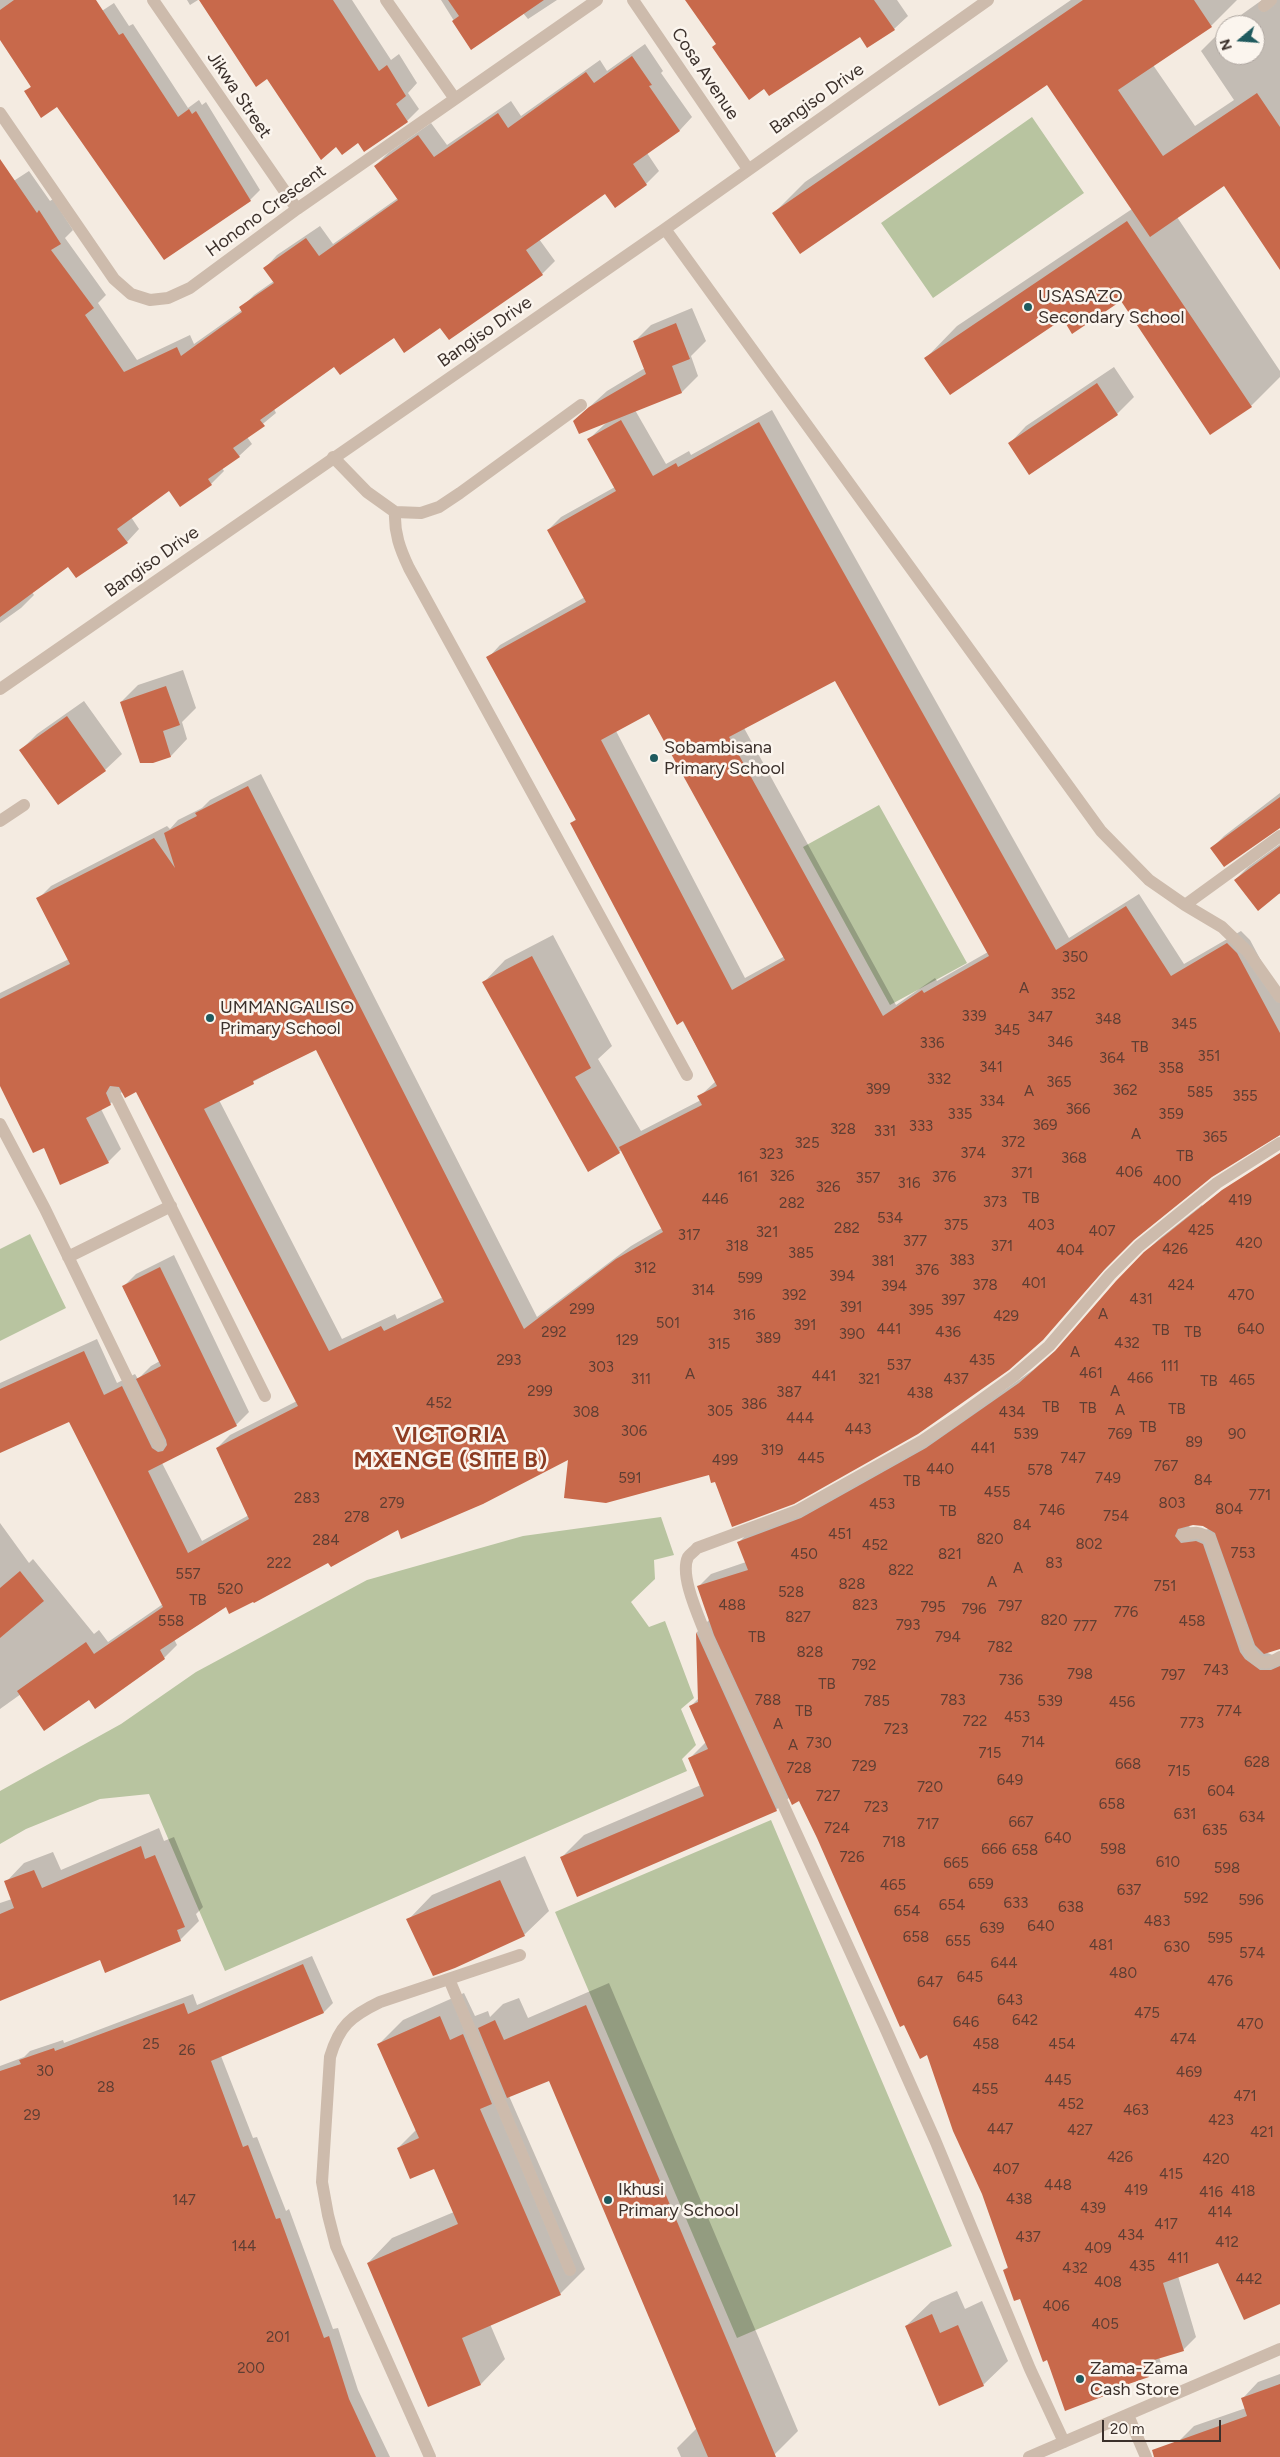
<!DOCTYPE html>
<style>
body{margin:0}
#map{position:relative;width:1280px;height:2457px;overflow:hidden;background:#f4ebe1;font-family:Figtree,sans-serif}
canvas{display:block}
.north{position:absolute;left:1215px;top:15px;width:50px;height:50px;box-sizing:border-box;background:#fbf5ee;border:1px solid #aea6a0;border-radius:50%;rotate:252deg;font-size:14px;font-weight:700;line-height:20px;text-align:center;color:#3b302b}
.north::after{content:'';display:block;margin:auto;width:18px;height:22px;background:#1f5a5e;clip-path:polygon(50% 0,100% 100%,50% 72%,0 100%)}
.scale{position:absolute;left:1102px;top:2420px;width:119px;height:22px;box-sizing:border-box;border:2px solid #3b302b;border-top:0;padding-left:6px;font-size:15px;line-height:18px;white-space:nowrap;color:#3b302b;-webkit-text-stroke:4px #fbf5ee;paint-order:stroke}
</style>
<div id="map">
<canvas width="1280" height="2457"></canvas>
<div class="north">N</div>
<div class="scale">20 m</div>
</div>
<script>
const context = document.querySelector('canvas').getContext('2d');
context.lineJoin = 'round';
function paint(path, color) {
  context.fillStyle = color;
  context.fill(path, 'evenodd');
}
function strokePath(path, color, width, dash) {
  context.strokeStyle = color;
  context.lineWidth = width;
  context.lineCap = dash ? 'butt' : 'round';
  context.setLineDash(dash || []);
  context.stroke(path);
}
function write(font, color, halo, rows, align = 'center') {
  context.font = font + ' Figtree,sans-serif';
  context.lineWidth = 5;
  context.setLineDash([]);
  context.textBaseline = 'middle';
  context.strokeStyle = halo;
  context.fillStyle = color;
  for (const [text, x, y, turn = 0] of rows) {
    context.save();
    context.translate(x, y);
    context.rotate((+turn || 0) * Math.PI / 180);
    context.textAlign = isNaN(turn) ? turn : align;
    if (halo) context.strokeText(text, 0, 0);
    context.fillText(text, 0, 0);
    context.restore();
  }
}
paint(new Path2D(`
 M1032,117L1084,193L933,298L881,223Z
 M879,805L967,963L890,1005L803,847Z
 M30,1234L66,1308L0,1341V1249Z
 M661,1517L674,1555L654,1560L655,1579L631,1602L649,1627L665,1621L694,1698L681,1709L696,1745L682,1759L687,1771L225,1971L149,1794L100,1799L26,1829L0,1844V1791L121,1724L196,1672L367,1580L523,1536Z
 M771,1820L952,2246L737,2338L555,1912Z`), '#b8c4a0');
paint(new Path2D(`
 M0,0H18L0,11Z
 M187,0H198L190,5Z
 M201,0H352L391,60L399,54L417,83L408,93L419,109L407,121L365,150L358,141L268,77Z
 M441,0H557L528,19L523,13L471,48Z
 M687,0H897L908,16L894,29L860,35L765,88L717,44Z
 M1071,0H1237L1211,26L1153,65L1195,126L1234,100L1201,51L1225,27V55H1255V25H1227L1262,0H1280V268L1224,184L1177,217L1280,371V377L1251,406L1210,433L1121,299L926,358L957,326L1132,209L1047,83L774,213L805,182Z
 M114,3L129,26L133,24L188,108L199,100L202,105L206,102L260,190L250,200L164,258L58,106L26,92L32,85L30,58Z
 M645,44L663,71L661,73L692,117L680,130L647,153L659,171L646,184L615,206L605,192L539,239L555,261L542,274L440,326L394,336L334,365L274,409L276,413L247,437L252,444L239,456L222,468L224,471L211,484L180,506L169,489L131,517L139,529L127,542L68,565L32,592L34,595L21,608L0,623V170L9,184L29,171L50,201L53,199L73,230L65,238L106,295L98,303L137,360L190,335L194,344L242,310L241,308L254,295L274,281L265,268L277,255L320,226L333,244L398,198L375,166L388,153L431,123L447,145L511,101L521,116L600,60L607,71Z
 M692,308L706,341L691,356L698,376L682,392L635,410L666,464L689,451L691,455L772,410L1069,938L1139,894L1184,964L1241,931L1250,940L1280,996V1135L1212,1175L1132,1239L1042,1339L716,1481L709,1474L570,1458L399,1529L226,1605L174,1639L177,1645L164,1658L89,1699L21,1694L0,1709V1523L29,1563L33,1559L94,1634L99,1630L108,1642L163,1604L70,1420L0,1452V1383L97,1339L117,1383L135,1374L138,1379L151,1366L160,1361L123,1287L136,1274L174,1255L249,1412L236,1425L162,1463L202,1541L249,1515L217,1448L230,1435L297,1401L137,1090L123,1091L110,1104L101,1109L121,1149L108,1162L44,1146L0,1084V993L69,959L38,899L51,886L167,826L170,829L178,820L202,808L210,800L261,774L537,1317L631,1246L662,1228L622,1150L619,1152L484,982L505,960L553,935L612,1046L598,1059L641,1131L701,1100L699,1097L716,1081L572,823L576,819L488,658L500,645L585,597L548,530L561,517L615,487L589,439L607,422L574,421L607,391L645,368L635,341L651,325ZM835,679L988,952L937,981L935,978L896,1005L744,728ZM649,713L785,956L745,978L616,731ZM316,1048L443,1297L397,1319L395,1314L342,1339L219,1100Z
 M1114,367L1134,397L1117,414L1029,473L1010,443L1026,426Z
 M183,670L196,708L182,722L187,739L171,756L153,762L121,702L138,685Z
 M84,701L122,754L105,770L21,750L37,734Z
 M1280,793V828L1211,849L1224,836Z
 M1280,844V894L1235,880L1248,867Z
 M1280,1190V1648L1265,1652L1280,1658V2303L1218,2262L1178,2276L1196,2337L1183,2350L1159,2357L1161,2363L1148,2376L1116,2387L1111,2392L1047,2359L1021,2297L1004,2270L1009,2266L984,2194L927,2054L800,1800L790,1797L776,1810L562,1857L584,1835L701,1785L690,1758L706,1742L691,1706L699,1698L697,1632L710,1619L698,1587L711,1574L746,1562L739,1542L752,1529L940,1435L1033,1370L1062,1345L1117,1281L1159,1239L1202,1205L1205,1213ZM1199,1524L1209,1529L1198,1531L1190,1528L1189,1525Z
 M159,1828L164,1841L174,1837L203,1907L196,1914L199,1921L180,1940L101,1958L0,1999V1903L12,1899L6,1882L24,1863L53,1852L61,1870Z
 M525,1856L549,1911L524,1935L408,1920L432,1895Z
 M312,1956L333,2003L324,2012L221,2056L253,2138L257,2137L286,2211L289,2209L333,2329L338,2328L358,2390L390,2457H0V2066L24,2057L30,2051L63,2040L64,2043L193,1994L197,2005Z
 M609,1983L798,2431L775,2454L768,2457H681L677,2448L697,2428L550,2079L509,2096L585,2269L560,2294L490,2324L505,2359L481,2384L429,2405L368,2263L392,2238L454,2212L435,2167L398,2148L416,2130L379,2044L403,2020L464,1993L475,2016L488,2011L490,2017L503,2004L519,1998L528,2018Z
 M957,2291L965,2309L982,2301L1008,2361L983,2385L906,2326L931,2302Z
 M1280,2374V2457H1184L1179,2441L1194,2426L1246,2408L1243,2398L1258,2382Z`), '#0003');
paint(new Path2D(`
 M14,0H96L119,35L123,33L178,117L189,109L192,114L196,111L251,201L164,260L57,107L41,118L24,91L31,87L0,40V10Z
 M199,0H333L379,71L387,65L406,96L396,104L408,122L364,152L358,143L342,155L336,147L321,160L267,79L256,87Z
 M448,0H544L471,50L452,21L459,16Z
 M685,0H874L895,30L867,48L860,37L769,96L764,89L749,100L712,47L716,44Z
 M1083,0H1194L1212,27L1118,90L1163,156L1257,93L1280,127V270L1224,186L1150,237L1047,85L800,254L772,213Z
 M632,56L652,85L649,86L680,131L633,164L647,185L615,208L605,194L526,250L543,275L449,340L440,328L404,353L394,338L340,375L334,367L260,420L265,426L233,448L240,457L208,479L212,485L180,507L169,491L117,529L128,543L76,578L68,567L0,617V159L37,213L39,210L61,244L51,250L94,308L85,315L124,372L177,347L181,356L242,312L239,307L274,283L263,268L306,238L319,256L398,200L374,166L418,135L434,157L498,113L508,128L586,72L594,83Z
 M1127,221L1252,407L1210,435L1121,301L1072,334L1063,319L950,395L924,358Z
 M676,323L690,359L672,366L682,393L579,434L573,421L589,407L646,374L633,341Z
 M1097,383L1118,415L1029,475L1008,443Z
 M621,420L653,476L676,463L678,467L759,422L1056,950L1126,906L1171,976L1227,943L1237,953L1280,1033V1135L1212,1177L1134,1240L1104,1270L1043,1340L1009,1370L918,1434L794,1504L732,1527L715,1482L711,1483L709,1475L606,1503L564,1498L568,1460L483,1504L401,1539L398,1530L331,1567L328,1563L254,1603L253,1602L229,1614L226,1607L160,1650L165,1659L95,1709L89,1700L44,1731L17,1691L86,1642L94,1654L163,1607L69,1422L0,1453V1389L84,1351L104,1395L122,1386L152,1448L158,1452L163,1451L167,1445L166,1440L136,1379L161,1366L122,1286L160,1267L237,1426L148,1471L188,1553L249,1519L216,1448L298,1406L136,1092L125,1098L119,1087L110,1086L106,1093L111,1105L86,1118L109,1163L60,1185L44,1148L33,1153L0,1086V999L70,964L36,898L154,838L175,868L164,833L197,816L195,813L248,786L524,1329L616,1259L663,1232L619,1147L702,1105L697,1096L717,1086L683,1021L677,1025L570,823L576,820L486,657L586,602L547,530L616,491L587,439ZM835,681L989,956L924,993L922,990L883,1016L729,737ZM649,714L785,960L732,990L601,740ZM316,1050L444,1302L384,1331L381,1326L329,1351L204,1109L254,1084L253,1081Z
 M166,686L180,725L163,731L171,757L153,763H140L120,702Z
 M67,716L106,771L58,805L19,750Z
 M1280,797V828L1224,867L1210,848Z
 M1280,846V893L1258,911L1234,880Z
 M532,956L591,1068L575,1077L620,1153L588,1172L482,982Z
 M1280,1153V1649L1264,1654L1255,1645L1215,1533L1203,1526L1193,1525L1178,1529L1175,1536L1181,1543L1196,1541L1203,1544L1240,1652L1245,1659L1260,1670H1271L1280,1666V2304L1244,2320L1218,2263L1163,2283L1184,2351L1144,2363L1149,2377L1111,2390L1112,2393L1065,2411L1047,2360L1043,2362L1020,2299L1014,2301L1003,2270L1008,2268L982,2194L953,2131L927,2055L920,2059L904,2025L900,2027L817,1838L799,1801L792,1805L714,1635L697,1586L748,1570L737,1542L801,1518L926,1448L1019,1383L1055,1351L1116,1281L1144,1252L1222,1190Z
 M20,1571L44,1601L0,1638V1588Z
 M696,1632L777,1811L577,1897L560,1857L704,1796L688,1758L708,1749L689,1706L698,1702Z
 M141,1846L145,1859L155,1855L185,1927L177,1930L181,1941L105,1973L100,1960L0,2001V1914L14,1908L4,1881L34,1870L42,1888Z
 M500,1880L525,1936L455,1968L433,1976L406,1919Z
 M303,1964L324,2013L211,2061L243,2147L248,2145L276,2219L280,2218L324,2338L329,2336L349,2399L376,2457H0V2071L21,2064L19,2060L54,2048L55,2051L184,2003L188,2014Z
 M586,2005L776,2457H708L549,2081L507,2098L478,2028L495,2020L504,2040Z
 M440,2016L450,2040L463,2034L492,2104L480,2109L561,2295L462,2338L481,2385L428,2407L367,2263L458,2224L434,2169L410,2179L397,2148L419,2138L377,2044Z
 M932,2314L940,2333L958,2325L984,2386L939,2406L905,2326Z
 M1280,2384V2457H1154L1152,2450L1247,2416L1241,2398Z`), '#c8694b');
strokePath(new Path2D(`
 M1264,6L1271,0
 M333,457L367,492L395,512L421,513L439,507L460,493L581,405
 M395,512C394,533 400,549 409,568L687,1075
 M0,821L24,805
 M114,1093L265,1396
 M0,1124L45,1209L159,1444
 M68,1257L171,1206
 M449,1979L570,2270
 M430,2457L336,2246L328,2215L322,2182L330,2057C339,2026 351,2016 380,2002L520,1955`), '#cdbbac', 12);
strokePath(new Path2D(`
 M153,0L297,209
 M386,0L455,99
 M633,0L748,169
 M0,113L114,279L131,294L150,300L168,298L190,288L297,209L597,0
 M665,229L1101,831L1149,880L1185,905L1222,927L1248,952L1280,997
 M0,689L665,229L988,0
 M1185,905L1280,836
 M1183,1535C1195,1532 1200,1531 1210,1539L1248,1649C1257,1663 1264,1667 1280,1657
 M1128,2415L1146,2457
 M1064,2442L1030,2369L935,2140L883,2023L707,1638C700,1619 679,1576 688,1557C690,1554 695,1551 697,1548L797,1511L922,1441L959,1416L1014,1376L1049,1346L1110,1275L1139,1246L1217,1183L1280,1143
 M1029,2457L1280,2349`), '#cdbbac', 12);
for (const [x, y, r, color] of [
 [1028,307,5,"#1f5a5e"],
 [654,758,5,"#1f5a5e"],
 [210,1018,5,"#1f5a5e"],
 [608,2200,5,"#1f5a5e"],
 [1080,2379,5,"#1f5a5e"]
]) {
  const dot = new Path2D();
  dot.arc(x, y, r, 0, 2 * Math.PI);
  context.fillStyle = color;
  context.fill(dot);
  strokePath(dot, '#fbf5ee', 2);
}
write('15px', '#5e3e33', null, [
 ["350",1075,958],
 ["A",1024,989],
 ["352",1063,995],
 ["339",974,1017],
 ["347",1040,1018],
 ["348",1108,1020],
 ["345",1184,1025],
 ["345",1007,1031],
 ["346",1060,1043],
 ["336",932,1044],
 ["TB",1140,1048],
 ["351",1209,1057],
 ["364",1112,1059],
 ["341",991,1068],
 ["358",1171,1069],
 ["332",939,1080],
 ["365",1059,1083],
 ["399",878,1090],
 ["362",1125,1091],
 ["A",1029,1092],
 ["585",1200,1093],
 ["355",1245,1097],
 ["334",992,1102],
 ["366",1078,1110],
 ["335",960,1115],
 ["359",1171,1115],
 ["369",1045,1126],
 ["333",921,1127],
 ["328",843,1130],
 ["331",885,1132],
 ["A",1136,1135],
 ["365",1215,1138],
 ["372",1013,1143],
 ["325",807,1144],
 ["374",973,1154],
 ["323",771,1155],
 ["TB",1185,1157],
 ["368",1074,1159],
 ["406",1129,1173],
 ["371",1022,1174],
 ["326",782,1177],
 ["161",748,1178],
 ["376",944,1178],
 ["357",868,1179],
 ["400",1167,1182],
 ["316",909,1184],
 ["326",828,1188],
 ["TB",1031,1199],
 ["446",715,1200],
 ["419",1240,1201],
 ["373",995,1203],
 ["282",792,1204],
 ["534",890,1219],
 ["375",956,1226],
 ["403",1041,1226],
 ["282",847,1229],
 ["425",1201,1231],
 ["407",1102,1232],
 ["321",767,1233],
 ["317",689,1236],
 ["377",915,1242],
 ["420",1249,1244],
 ["318",737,1247],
 ["371",1002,1247],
 ["426",1175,1250],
 ["404",1070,1251],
 ["385",801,1254],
 ["383",962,1261],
 ["381",883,1262],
 ["312",645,1269],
 ["376",927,1271],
 ["394",842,1277],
 ["599",750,1279],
 ["401",1034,1284],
 ["378",985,1286],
 ["424",1181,1286],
 ["394",894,1287],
 ["314",703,1291],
 ["392",794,1296],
 ["470",1241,1296],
 ["431",1141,1300],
 ["397",953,1301],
 ["391",851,1308],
 ["299",582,1310],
 ["395",921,1311],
 ["A",1103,1315],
 ["316",744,1316],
 ["429",1006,1317],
 ["501",668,1324],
 ["391",805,1326],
 ["441",889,1330],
 ["640",1251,1330],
 ["TB",1161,1331],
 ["292",554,1333],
 ["436",948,1333],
 ["TB",1193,1333],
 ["390",852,1335],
 ["389",768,1339],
 ["129",627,1341],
 ["432",1127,1344],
 ["315",719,1345],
 ["A",1075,1353],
 ["293",509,1361],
 ["435",982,1361],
 ["537",899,1366],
 ["111",1170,1367],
 ["303",601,1368],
 ["461",1091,1374],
 ["A",690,1375],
 ["441",824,1377],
 ["466",1140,1379],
 ["311",641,1380],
 ["321",869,1380],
 ["437",956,1380],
 ["465",1242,1381],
 ["TB",1209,1382],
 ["299",540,1392],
 ["A",1115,1392],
 ["387",789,1393],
 ["438",920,1394],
 ["452",439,1404],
 ["386",754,1405],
 ["TB",1051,1408],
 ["TB",1088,1409],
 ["TB",1177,1410],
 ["A",1120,1411],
 ["305",720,1412],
 ["308",586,1413],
 ["434",1012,1413],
 ["444",800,1419],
 ["TB",1148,1428],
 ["443",858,1430],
 ["306",634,1432],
 ["539",1026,1435],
 ["769",1120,1435],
 ["90",1237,1435],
 ["89",1194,1443],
 ["441",983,1449],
 ["319",772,1451],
 ["445",811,1459],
 ["747",1073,1459],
 ["499",725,1461],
 ["767",1166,1467],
 ["440",940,1470],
 ["578",1040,1471],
 ["591",630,1479],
 ["749",1108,1479],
 ["84",1203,1481],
 ["TB",912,1482],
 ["455",997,1493],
 ["771",1260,1496],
 ["283",307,1499],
 ["279",392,1504],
 ["803",1172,1504],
 ["453",882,1505],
 ["804",1229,1510],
 ["746",1052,1511],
 ["TB",948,1512],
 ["754",1116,1517],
 ["278",357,1518],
 ["84",1022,1526],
 ["451",840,1535],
 ["820",990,1540],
 ["284",326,1541],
 ["802",1089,1545],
 ["452",875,1546],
 ["753",1243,1554],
 ["450",804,1555],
 ["821",950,1555],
 ["222",279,1564],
 ["83",1054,1564],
 ["A",1018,1569],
 ["822",901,1571],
 ["557",188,1575],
 ["A",992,1583],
 ["828",852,1585],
 ["751",1165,1587],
 ["520",230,1590],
 ["528",791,1593],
 ["TB",198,1601],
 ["488",732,1606],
 ["823",865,1606],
 ["797",1010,1607],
 ["795",933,1608],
 ["796",974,1610],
 ["776",1126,1613],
 ["827",798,1618],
 ["820",1054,1621],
 ["558",171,1622],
 ["458",1192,1622],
 ["793",908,1626],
 ["777",1085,1627],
 ["TB",757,1638],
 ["794",948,1638],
 ["782",1000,1648],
 ["828",810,1653],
 ["792",864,1666],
 ["743",1216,1671],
 ["798",1080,1675],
 ["797",1173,1676],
 ["736",1011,1681],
 ["TB",827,1685],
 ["788",768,1701],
 ["783",953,1701],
 ["785",877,1702],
 ["539",1050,1702],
 ["456",1122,1703],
 ["TB",804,1712],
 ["774",1229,1712],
 ["453",1017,1718],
 ["722",975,1722],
 ["773",1192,1724],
 ["A",778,1725],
 ["723",896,1730],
 ["714",1033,1743],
 ["730",819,1744],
 ["A",793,1746],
 ["715",990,1754],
 ["628",1257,1763],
 ["668",1128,1765],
 ["729",864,1767],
 ["728",799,1769],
 ["715",1179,1772],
 ["649",1010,1781],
 ["720",930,1788],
 ["604",1221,1792],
 ["727",828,1797],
 ["658",1112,1805],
 ["723",876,1808],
 ["631",1185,1815],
 ["634",1252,1818],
 ["667",1021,1823],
 ["717",928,1825],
 ["724",837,1829],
 ["635",1215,1831],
 ["640",1058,1839],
 ["718",894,1843],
 ["666",994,1850],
 ["598",1113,1850],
 ["658",1025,1851],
 ["726",852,1858],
 ["610",1168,1863],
 ["665",956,1864],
 ["598",1227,1869],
 ["659",981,1885],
 ["465",893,1886],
 ["637",1129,1891],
 ["592",1196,1899],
 ["596",1251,1901],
 ["633",1016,1904],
 ["654",952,1906],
 ["638",1071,1908],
 ["654",907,1912],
 ["483",1157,1922],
 ["640",1041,1927],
 ["639",992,1929],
 ["658",916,1938],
 ["595",1220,1939],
 ["655",958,1942],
 ["481",1101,1946],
 ["630",1177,1948],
 ["574",1252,1954],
 ["644",1004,1964],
 ["480",1123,1974],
 ["645",970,1978],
 ["476",1220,1982],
 ["647",930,1983],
 ["643",1010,2001],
 ["475",1147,2014],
 ["642",1025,2021],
 ["646",966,2023],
 ["470",1250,2025],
 ["474",1183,2040],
 ["25",151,2045],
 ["458",986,2045],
 ["454",1062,2045],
 ["26",187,2051],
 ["30",45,2072],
 ["469",1189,2073],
 ["445",1058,2081],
 ["28",106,2088],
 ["455",985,2090],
 ["471",1245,2097],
 ["452",1071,2105],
 ["463",1136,2111],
 ["29",32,2116],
 ["423",1221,2121],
 ["447",1000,2130],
 ["427",1080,2131],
 ["421",1262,2133],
 ["426",1120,2158],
 ["420",1216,2160],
 ["407",1006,2170],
 ["415",1171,2175],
 ["448",1058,2186],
 ["419",1136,2191],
 ["418",1243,2192],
 ["416",1211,2193],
 ["438",1019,2200],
 ["147",184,2201],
 ["439",1093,2209],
 ["414",1220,2213],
 ["417",1166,2225],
 ["434",1131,2236],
 ["437",1028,2238],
 ["412",1227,2243],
 ["144",244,2247],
 ["409",1098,2249],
 ["411",1178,2259],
 ["435",1142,2267],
 ["432",1075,2269],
 ["442",1249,2280],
 ["408",1108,2283],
 ["406",1056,2307],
 ["405",1105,2325],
 ["201",278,2338],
 ["200",251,2369]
]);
write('18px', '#3b302b', '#fbf5ee', [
 ["Cosa Avenue",705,74,56],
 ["Jikwa Street",239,95,56],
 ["Bangiso Drive",817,99,-35],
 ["Honono Crescent",266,211,-36],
 ["Bangiso Drive",485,332,-35],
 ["Bangiso Drive",152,562,-35]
]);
write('18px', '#3b302b', '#fbf5ee', [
 ["USASAZO",1038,297],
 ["Secondary School",1038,318],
 ["Sobambisana",664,748],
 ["Primary School",664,769],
 ["UMMANGALISO",220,1008],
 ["Primary School",220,1029],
 ["Ikhusi",618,2190],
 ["Primary School",618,2211],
 ["Zama-Zama",1090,2369],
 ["Cash Store",1090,2390]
], 'left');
context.letterSpacing = '1px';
write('bold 22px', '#8c3b22', '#fbf5ee', [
 ["VICTORIA",451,1436],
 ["MXENGE (SITE B)",451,1461]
]);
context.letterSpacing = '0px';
</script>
